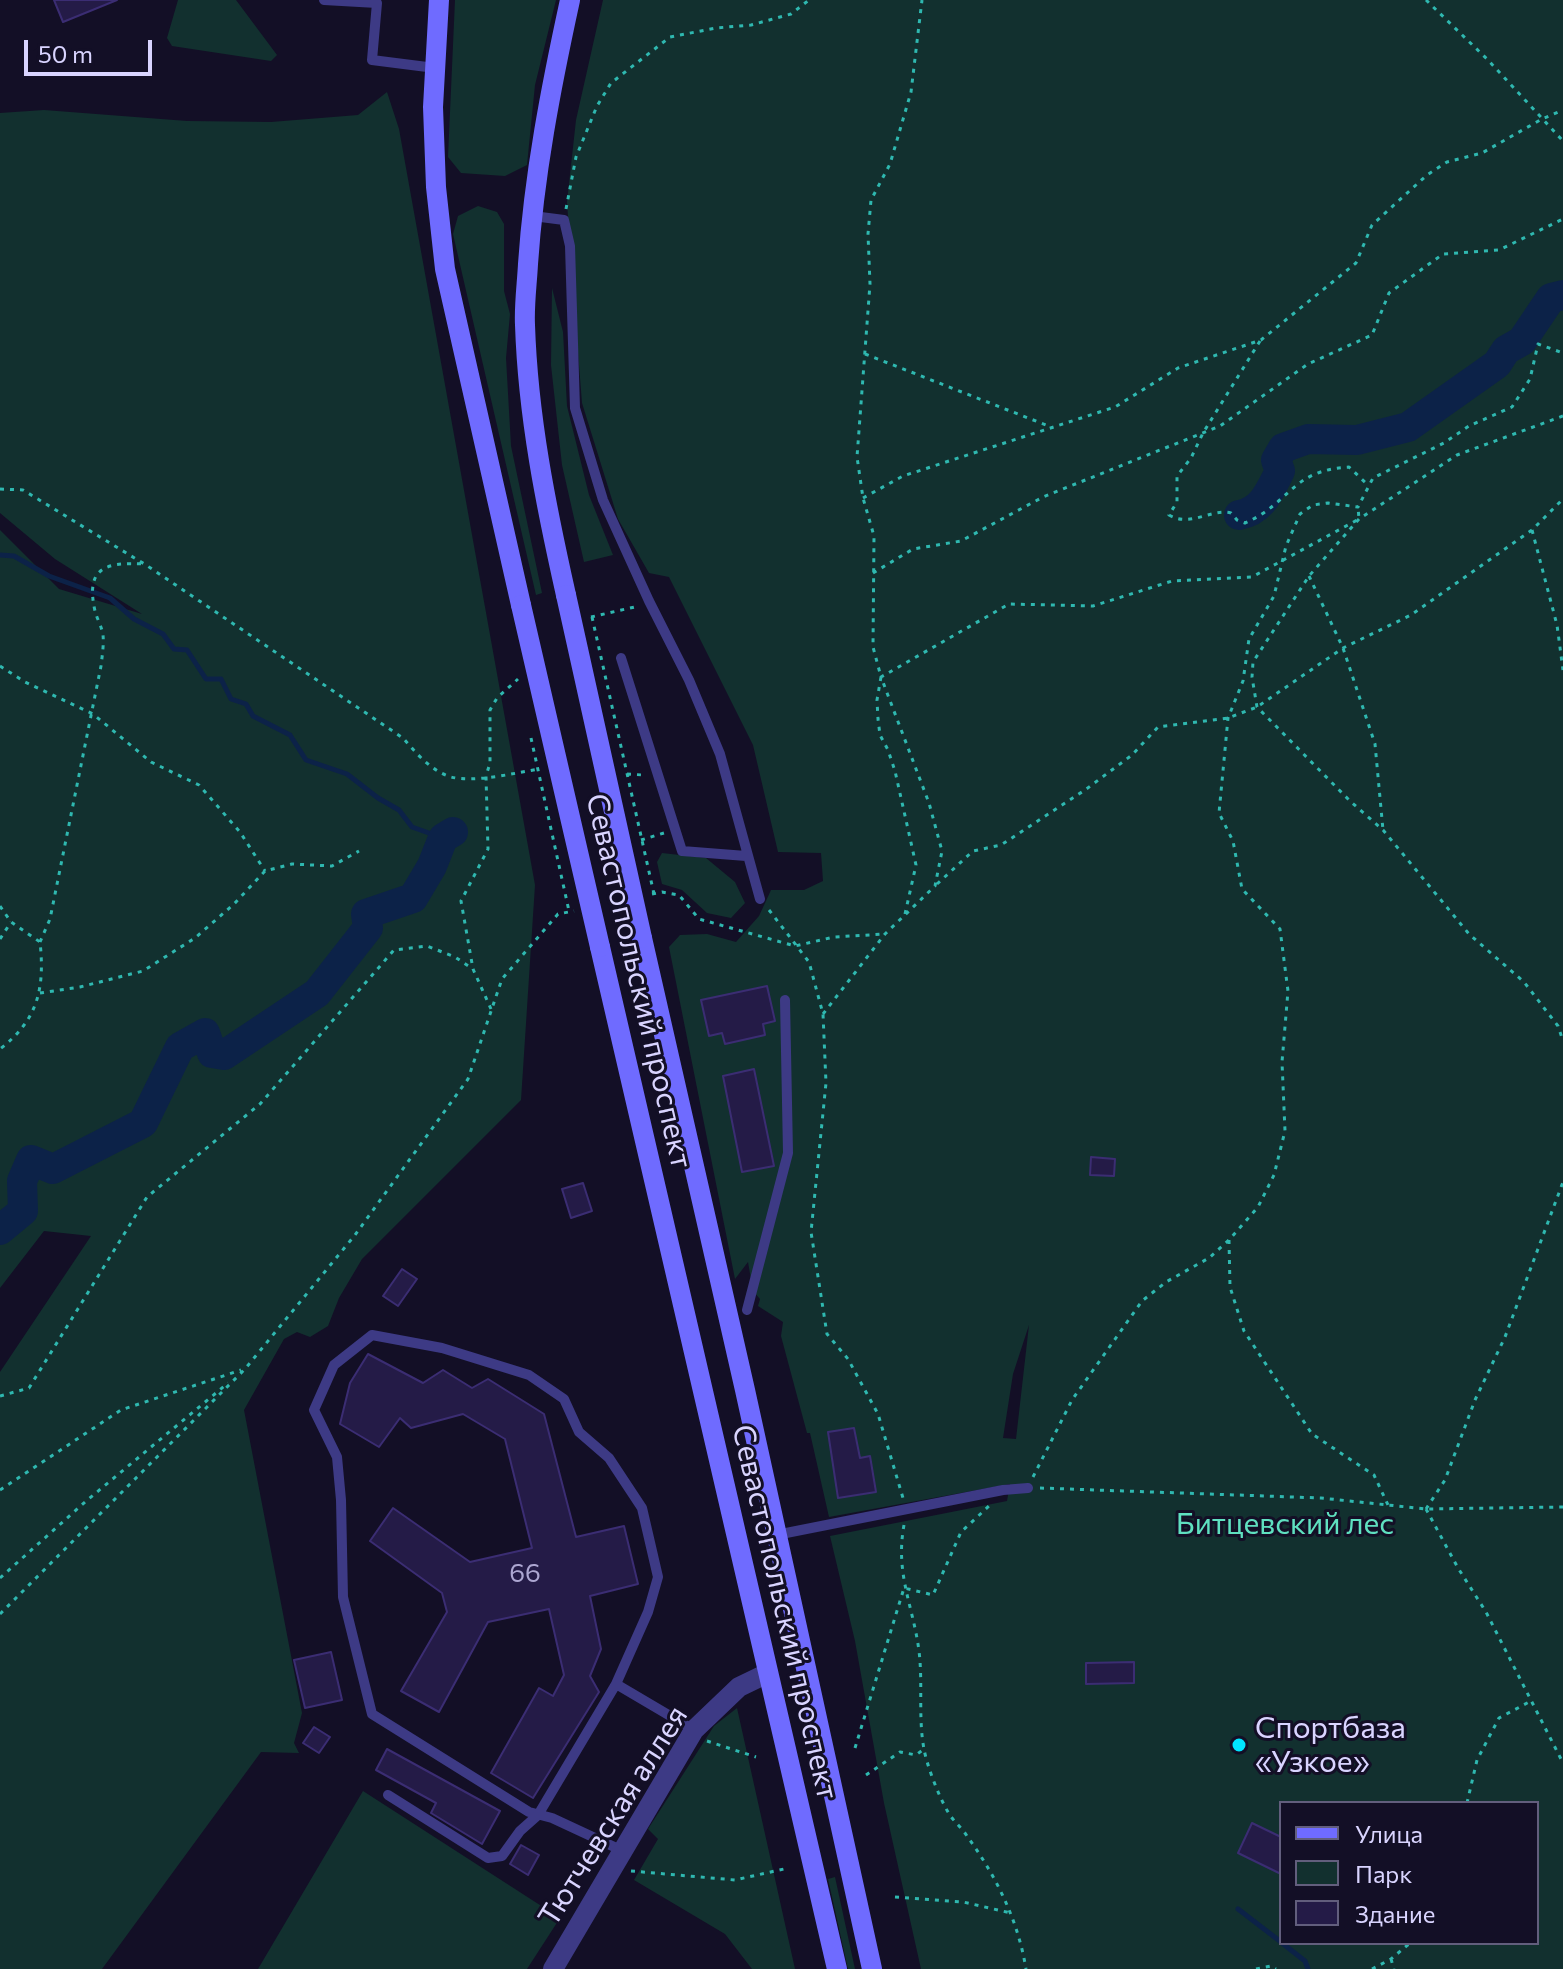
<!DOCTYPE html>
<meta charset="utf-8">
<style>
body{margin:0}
#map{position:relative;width:1563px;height:1969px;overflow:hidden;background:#130f26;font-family:Commissioner,sans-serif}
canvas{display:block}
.legend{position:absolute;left:1279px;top:1801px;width:260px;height:144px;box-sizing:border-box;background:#130f26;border:2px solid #625e7d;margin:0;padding:10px 14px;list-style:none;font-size:24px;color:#d9d4ff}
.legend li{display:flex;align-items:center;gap:16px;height:40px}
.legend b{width:40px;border:2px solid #625e7d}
.scale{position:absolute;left:24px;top:40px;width:128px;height:36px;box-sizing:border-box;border:4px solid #d9d4ff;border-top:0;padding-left:10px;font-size:24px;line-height:28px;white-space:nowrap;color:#d9d4ff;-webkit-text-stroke:6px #130f26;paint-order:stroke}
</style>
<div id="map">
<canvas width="1563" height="1969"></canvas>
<ul class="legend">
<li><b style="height:10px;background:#6f6bff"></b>Улица</li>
<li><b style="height:22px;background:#12302f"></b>Парк</li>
<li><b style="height:22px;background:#241b47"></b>Здание</li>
</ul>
<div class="scale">50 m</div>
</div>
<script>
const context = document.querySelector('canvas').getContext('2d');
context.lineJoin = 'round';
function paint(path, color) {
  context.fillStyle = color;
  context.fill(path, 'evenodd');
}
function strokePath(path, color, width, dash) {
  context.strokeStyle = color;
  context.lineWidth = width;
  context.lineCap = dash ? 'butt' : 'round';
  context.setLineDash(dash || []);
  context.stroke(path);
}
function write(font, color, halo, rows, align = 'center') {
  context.font = font + ' Commissioner,sans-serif';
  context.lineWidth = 6;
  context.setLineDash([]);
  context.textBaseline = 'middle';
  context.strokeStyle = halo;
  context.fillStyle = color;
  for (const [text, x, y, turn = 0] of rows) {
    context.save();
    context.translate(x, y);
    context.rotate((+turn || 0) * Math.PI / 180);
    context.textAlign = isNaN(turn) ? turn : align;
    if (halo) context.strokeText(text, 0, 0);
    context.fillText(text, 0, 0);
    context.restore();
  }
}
paint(new Path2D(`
 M178,0H236L277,55L271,61L172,46L167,38Z
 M455,0H556L535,85L527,165L505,176L461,173L448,157Z
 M603,0H1563V1969H921L884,1803L855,1641L830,1536L1007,1501L1010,1484L829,1517L810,1433H807L781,1336L783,1322L758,1306L760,1299L753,1291L748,1262L735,1279L669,947L680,935L707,934L736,942L759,916L771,890H804L823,881L821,853L778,852L753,745L669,577L649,573L618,519L582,403L574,302L567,202L576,120ZM1029,1325L1016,1439L1003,1438L1013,1374ZM1281,1803H1537V1943H1281Z
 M387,92L399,129L535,885L521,1100L362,1259L339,1298L328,1326L310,1337L297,1332L284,1339L244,1410L302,1713L294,1743L299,1753L261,1752L102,1969H0V1372L91,1236L44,1231L0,1288V530L59,589L142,614L55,559L0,513V113L44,110L187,121L271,122L358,115Z
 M478,206L497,212L504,224V291L510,314L506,358L511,446L542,593L536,595L453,234L458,216Z
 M552,288L563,332L567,406L589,495L613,555L584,562L562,465L551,365Z
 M662,853L706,858L735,882L745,903L731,918L707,913L682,890L662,884L657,862Z
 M737,1708L795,1969H752L725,1934L634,1880L658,1839L648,1829L714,1726Z
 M363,1791L560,1918L527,1969H258Z
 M835,1877L855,1969H848L828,1879Z`), '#12302f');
strokePath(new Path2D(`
 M0,555L14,556L49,576L110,598L134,619L163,634L174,649L187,650L206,679H221L231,699L246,704L253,716L290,735L306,760L347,774L378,798L399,810L412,827L443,838
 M1238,1909L1281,1942
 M1282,1943L1305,1961L1308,1969`), '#0c2248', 5);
strokePath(new Path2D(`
 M1239,515C1263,511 1270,490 1280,471L1276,460L1283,448L1308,439L1357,440L1408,427L1497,364L1506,350L1522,341L1551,298L1563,295
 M0,1230L23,1211L22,1181L31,1160L53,1169L143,1123L180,1047L205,1033L212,1053L224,1055L317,993L368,928L366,914L413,898L432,866L443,838L453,832`), '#0c2248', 30);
const building = new Path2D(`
 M54,0H117L63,22Z
 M767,986L775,1021L763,1024L765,1035L725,1044L722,1033L709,1036L701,1000Z
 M754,1069L774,1166L742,1172L723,1076Z
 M1091,1157L1115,1159L1114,1176L1090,1175Z
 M583,1183L592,1211L571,1218L562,1189Z
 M402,1269L417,1279L398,1306L383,1296Z
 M368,1354L423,1383L443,1370L472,1388L488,1379L544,1414L576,1537L624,1526L638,1584L590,1596L601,1649L590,1676L599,1692L533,1798L491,1773L539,1688L553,1696L564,1675L549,1609L488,1622L439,1712L401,1691L447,1612L442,1593L370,1541L393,1508L470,1562L532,1548L505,1439L463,1414L411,1428L400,1418L379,1447L340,1424L350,1383Z
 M854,1428L860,1458L870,1456L876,1492L838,1498L828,1432Z
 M331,1652L342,1700L305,1708L294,1660Z
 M1134,1662V1683L1086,1684V1663Z
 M314,1727L330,1737L319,1753L303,1743Z
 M387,1749L500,1811L482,1844L431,1813L436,1803L376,1770Z
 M1252,1823L1281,1837V1874L1238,1853Z
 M521,1845L539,1855L528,1875L510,1864Z`);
paint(building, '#241b47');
strokePath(building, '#3b2d73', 2);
strokePath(new Path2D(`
 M1426,0L1488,60L1563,141
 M566,209L576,157L597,106L611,83L670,37L716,28L751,25L791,14L809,0
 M1260,341L1203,433L1191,458L1177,476V502L1169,515C1190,528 1211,508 1231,513L1237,520L1245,523C1291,503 1291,470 1349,467L1369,486
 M865,354L1051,427
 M1563,416L1457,455L1359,519L1309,576L1253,662L1252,677L1257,707L1350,801L1383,830L1469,934L1524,982L1558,1026L1563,1041
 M0,489L23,490L146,565L403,738C416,753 431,771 451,777C474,783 515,773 539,769
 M863,498L903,476L1115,407L1178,368L1261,340L1356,263L1372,225L1427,175L1447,162L1482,153L1542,119L1563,110
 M1532,530L1557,625L1563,670
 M873,573L913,549L961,541L1043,497L1220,426L1308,364L1372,335L1389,293L1443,254L1499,250L1563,219
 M1309,576L1343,648L1375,744L1383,830
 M591,617L639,606
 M592,617L654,894
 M0,666L25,682L93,714L151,762L199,785L240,832L265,871
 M531,738L569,911
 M627,774L643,775
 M641,840L664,833
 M937,884L973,851L1001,845L1085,790L1132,755L1158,727L1228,718L1257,707L1343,648L1411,615L1532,530L1563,499
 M652,894L662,892L679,895L699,919L795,946L834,937L885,934
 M0,906L11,922L40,942C45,988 38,1020 0,1049
 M769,910L809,962L823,1014L826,1083L811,1232L827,1334L848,1359L878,1414L903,1498
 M905,914L916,865L895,771L888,750L880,735L878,719L877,700L881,677L873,647L874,536L863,498L857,457L870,284L868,234L871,200L890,164L911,92L922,0
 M0,939L11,922
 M40,942L50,919L101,666C102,657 104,645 103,635C102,627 97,619 95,611C85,567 106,562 144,564
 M40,993L80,987L143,971L195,938L234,904L265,871L292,864L332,866L359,851
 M491,1009L473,969L461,901L488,849L486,776L490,763V710L497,698L518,679
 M823,1014L885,934L935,886L942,851L929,803L881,677L1009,604L1093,606L1172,581L1252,577L1359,519L1358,507
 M1229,1240L1230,1287L1244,1331L1312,1434L1374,1475L1388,1505
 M0,1396L29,1388L147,1197L260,1104L394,950L427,946L455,957L473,969
 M1033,1477L1072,1400L1142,1301L1166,1282L1209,1258L1229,1240L1258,1207L1274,1175L1285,1131L1282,1062L1288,991L1280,929L1242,889L1233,841L1219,813L1228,718L1243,681L1249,639L1274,596L1286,546L1300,514L1313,505L1328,503L1358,507L1373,478L1444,443L1469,426L1512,407L1530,379L1538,344L1563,353
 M1040,1488L1321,1498L1426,1509L1563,1507
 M0,1490L121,1410L241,1370
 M1426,1509L1445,1480L1475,1400L1505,1337L1563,1182
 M1426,1509L1458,1568L1486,1612L1563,1763
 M904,1525C895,1574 913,1605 919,1651C923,1683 918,1718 924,1749C927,1766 939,1797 948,1812C953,1821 962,1828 967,1836C996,1876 1018,1920 1026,1969
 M0,1578L85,1502L228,1383
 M0,1614L245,1369L355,1235L468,1079L502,979L558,914L574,911
 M707,1741L756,1757
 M855,1748L904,1588L933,1595L961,1532L989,1506
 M866,1775L900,1752L916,1755L924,1749
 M1467,1803L1477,1760L1499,1718L1531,1701
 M631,1871L735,1880L784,1869
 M895,1897L963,1902L1011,1913
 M1391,1959L1394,1969
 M1256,1969L1271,1966L1276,1969
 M1372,1969L1391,1959L1410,1943`), '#2fb8b0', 3, [4, 6]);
strokePath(new Path2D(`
 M324,0L377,3L372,60L435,68
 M533,216L564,220L570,246L575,408L603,500L649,601L689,680L720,754L760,899
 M621,658L682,851L746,856
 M747,1310L788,1153L785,1000
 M776,1535L1003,1490L1028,1488
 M388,1795L488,1858L502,1856L520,1831L538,1815L616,1684
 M623,1851L552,1818L529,1812L372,1714L343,1597L341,1500L337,1457L314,1410L334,1365L372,1335L442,1348L529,1375L564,1399L579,1432L609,1458L642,1508L658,1577L648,1612L616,1684L694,1730`), '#3d3a85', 10);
strokePath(new Path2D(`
 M553,1969L694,1730L739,1687L768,1673`), '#3d3a85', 20);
strokePath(new Path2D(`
 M439,0L433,107L436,187L445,269L521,605
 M566,595C546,506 528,417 525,325C524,305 527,284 528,264C534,175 551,87 570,0
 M642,938L745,1390L872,1969
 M600,947L837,1969`), '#6f6bff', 20);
strokePath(new Path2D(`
 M566,595L642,938
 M521,605L600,947`), '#6f6bff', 20);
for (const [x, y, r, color] of [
 [1239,1745,8,"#00e5ff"]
]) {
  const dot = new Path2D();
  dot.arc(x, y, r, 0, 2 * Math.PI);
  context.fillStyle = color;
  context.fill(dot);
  strokePath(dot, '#130f26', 3);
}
write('26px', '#aca6d1', null, [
 ["66",525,1573]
]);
write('30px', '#d9d4ff', '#130f26', [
 ["Севастопольский проспект",639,981,77],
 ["Севастопольский проспект",785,1612,77],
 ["Тютчевская аллея",613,1816,-58]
]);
write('30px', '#5fe0c0', '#130f26', [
 ["Битцевский лес",1285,1524]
]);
write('30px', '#d9d4ff', '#130f26', [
 ["Спортбаза",1255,1728],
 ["«Узкое»",1255,1762]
], 'left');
</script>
